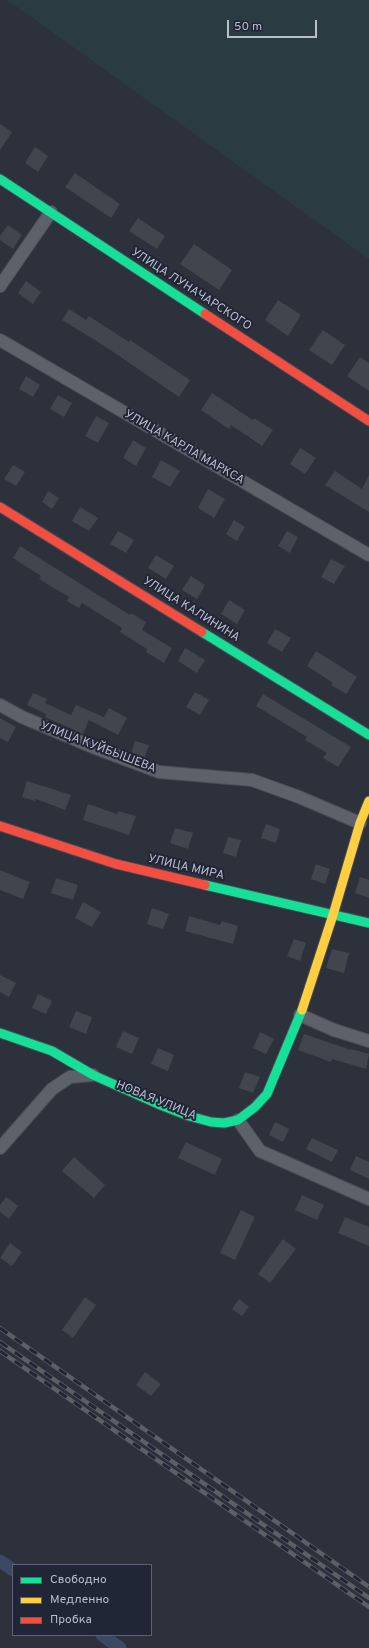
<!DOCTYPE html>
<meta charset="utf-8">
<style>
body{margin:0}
#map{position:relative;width:369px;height:1648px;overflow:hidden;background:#2d313b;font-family:Overpass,sans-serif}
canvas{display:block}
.legend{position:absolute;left:12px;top:1564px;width:140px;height:72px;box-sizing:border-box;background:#202636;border:1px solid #5d6272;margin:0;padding:5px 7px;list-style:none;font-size:12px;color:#b8bdcb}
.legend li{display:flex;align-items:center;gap:8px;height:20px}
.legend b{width:20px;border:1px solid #5d6272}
.scale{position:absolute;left:227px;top:20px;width:90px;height:18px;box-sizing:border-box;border:2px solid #b8bdcb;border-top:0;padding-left:5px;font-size:12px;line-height:14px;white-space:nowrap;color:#b8bdcb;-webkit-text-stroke:3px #202636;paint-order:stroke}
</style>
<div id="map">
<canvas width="369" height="1648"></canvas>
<ul class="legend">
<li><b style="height:5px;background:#16e098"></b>Свободно</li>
<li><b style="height:5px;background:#ffcf43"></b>Медленно</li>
<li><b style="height:5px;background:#f24e42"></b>Пробка</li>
</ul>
<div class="scale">50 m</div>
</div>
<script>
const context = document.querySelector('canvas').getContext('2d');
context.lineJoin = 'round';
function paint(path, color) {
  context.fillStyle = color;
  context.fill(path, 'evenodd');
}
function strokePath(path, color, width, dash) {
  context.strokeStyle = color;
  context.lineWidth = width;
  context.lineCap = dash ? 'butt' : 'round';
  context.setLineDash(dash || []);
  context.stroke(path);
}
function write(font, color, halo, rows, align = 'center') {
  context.font = font + ' Overpass,sans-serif';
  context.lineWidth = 4;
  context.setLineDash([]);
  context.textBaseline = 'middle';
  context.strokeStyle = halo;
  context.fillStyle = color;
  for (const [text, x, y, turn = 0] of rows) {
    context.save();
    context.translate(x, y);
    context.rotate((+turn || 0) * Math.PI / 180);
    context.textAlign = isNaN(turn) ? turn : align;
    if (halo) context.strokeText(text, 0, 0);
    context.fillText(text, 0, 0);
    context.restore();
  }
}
paint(new Path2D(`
 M6,0H369V259L17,7Z`), '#2a3b41');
strokePath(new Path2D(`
 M0,1561L13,1570
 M102,1635L120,1648`), '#3c4965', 13);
paint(new Path2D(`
 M0,124L12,132L0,150Z
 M35,147L48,156L38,172L25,163Z
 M75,173L120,204L111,218L65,187Z
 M138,218L165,236L157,249L129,231Z
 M8,225L22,235L13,249L0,240V236Z
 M194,244L232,270L219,290L180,264Z
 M26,281L41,292L33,304L18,293Z
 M278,300L301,315L288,336L265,320Z
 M69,309L86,320L89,316L129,342L130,340L190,380L179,397L106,347L62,320Z
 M323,330L345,345L332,365L309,350Z
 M360,357L369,363V391L347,376Z
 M26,376L40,385L33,397L19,389Z
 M212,393L253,420L254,418L273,430L262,446L231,425L229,429L201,410Z
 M58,395L72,403L64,417L50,409Z
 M96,416L109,423L98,443L85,436Z
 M133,440L146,448L136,466L123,458Z
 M300,448L316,458L305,474L290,464Z
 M161,460L180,471L170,487L152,477Z
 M13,465L25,472L16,486L4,479Z
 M335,471L362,489L369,475V512L325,485Z
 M208,489L225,499L214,518L198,508Z
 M48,491L59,498L52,509L42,502Z
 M80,507L98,518L89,531L72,521Z
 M234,520L245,527L237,541L226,534Z
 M118,531L134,540L126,553L110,544Z
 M287,531L298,537L290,553L278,546Z
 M20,546L130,615L131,613L146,622L142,630L172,648L164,663L146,652L147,649L120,632L122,628L82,603L79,608L67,601L69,597L39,579L41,576L13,558Z
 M156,555L174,566L166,579L148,568Z
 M331,559L345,566L334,584L321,577Z
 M191,576L205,585L197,599L182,590Z
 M229,600L245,610L237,624L221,614Z
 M275,629L291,638L282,652L267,643Z
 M185,648L205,660L197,673L178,661Z
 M316,651L357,677L346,694L331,685L333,683L307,666Z
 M195,692L209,700L200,715L186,707Z
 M33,693L47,699L45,703L71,715L76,705L104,717L109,708L127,718L118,735L89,720L83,734L45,717L46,714L27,705Z
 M263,694L351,747L338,767L323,758L327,753L305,740L307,737L256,706Z
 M0,718L16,727L8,742L0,738Z
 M135,741L149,745L144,759L131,753Z
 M27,781L71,795L65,810L36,799L35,801L22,797Z
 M88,804L117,814L118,811L136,816L129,835L83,820Z
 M266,824L280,829L276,843L261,838Z
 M175,828L193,833L188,849L170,843Z
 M228,837L241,840L236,857L223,853Z
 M316,864L330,869L325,884L311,879Z
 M0,870L30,882L23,899L0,890Z
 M360,877L369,880V898L355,893Z
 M56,878L78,885L73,900L51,893Z
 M83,902L101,912L92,927L75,918Z
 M152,908L169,914L163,929L147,924Z
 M189,916L220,925L222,921L238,926L233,944L185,931Z
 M294,939L306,943L300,961L287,956Z
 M332,949L349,953L344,973L326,968Z
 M0,975L16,983L9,997L0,992Z
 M38,994L52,1001L46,1014L32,1008Z
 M76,1011L92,1017L86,1034L69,1027Z
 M123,1031L139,1038L132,1054L116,1047Z
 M260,1032L274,1039L266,1054L253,1048Z
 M304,1034L351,1050V1049L369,1054L366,1069L332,1059L331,1062L298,1050Z
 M158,1048L174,1055L168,1071L151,1064Z
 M245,1072L260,1077L253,1093L239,1088Z
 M275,1122L289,1129L283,1142L269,1135Z
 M312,1138L338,1150L332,1162L306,1149Z
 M186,1142L222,1159L215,1175L178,1158Z
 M356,1156L369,1162V1179L350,1170Z
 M74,1157L105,1185L94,1198L62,1171Z
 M302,1195L324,1205L317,1220L295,1210Z
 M6,1197L18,1206L9,1219L0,1212V1205Z
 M241,1210L255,1217L235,1260L220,1253Z
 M345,1217L369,1227V1246L338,1233Z
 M283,1239L296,1249L270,1283L258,1274Z
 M10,1243L22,1252L12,1266L0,1258Z
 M85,1297L96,1305L73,1338L62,1330Z
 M239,1299L249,1307L242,1316L232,1309Z
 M145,1372L161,1384L151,1396L136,1385Z`), '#41454d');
const street = new Path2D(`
 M0,286L51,212
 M0,340L369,555
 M0,705L22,717L95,748L159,772L252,780L299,797L360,823
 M300,1015L334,1030L369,1041
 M238,1120L260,1151L369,1199
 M0,1148L52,1089L70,1077L93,1075`);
const fast = new Path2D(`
 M0,179L205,314
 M202,632L369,735
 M205,885L369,923
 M0,1033L52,1051L93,1075L158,1104L189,1116L211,1122L224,1123L238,1120L255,1107L267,1094L302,1010`);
const slow = new Path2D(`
 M302,1010L333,915L360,823L369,801`);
const jam = new Path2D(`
 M205,314L369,421
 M0,507L202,632
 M0,826L116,864L205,885`);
strokePath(street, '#494c54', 14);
strokePath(fast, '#494c54', 11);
strokePath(slow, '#494c54', 11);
strokePath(jam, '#494c54', 11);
strokePath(street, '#5d6169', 12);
strokePath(fast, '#16e098', 9);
strokePath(slow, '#ffcf43', 9);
strokePath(jam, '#f24e42', 9);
const rail = new Path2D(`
 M0,1328L369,1587
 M0,1342L369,1598
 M0,1351L369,1607`);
strokePath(rail, '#5c5f66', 4.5);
strokePath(rail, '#202636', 3, [9]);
write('12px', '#b8bdcb', '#202636', [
 ["УЛИЦА ЛУНАЧАРСКОГО",191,290,33],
 ["УЛИЦА КАРЛА МАРКСА",184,448,30],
 ["УЛИЦА КАЛИНИНА",191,610,32],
 ["УЛИЦА КУЙБЫШЕВА",98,748,21],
 ["УЛИЦА МИРА",186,868,13],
 ["НОВАЯ УЛИЦА",156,1101,22]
]);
</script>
